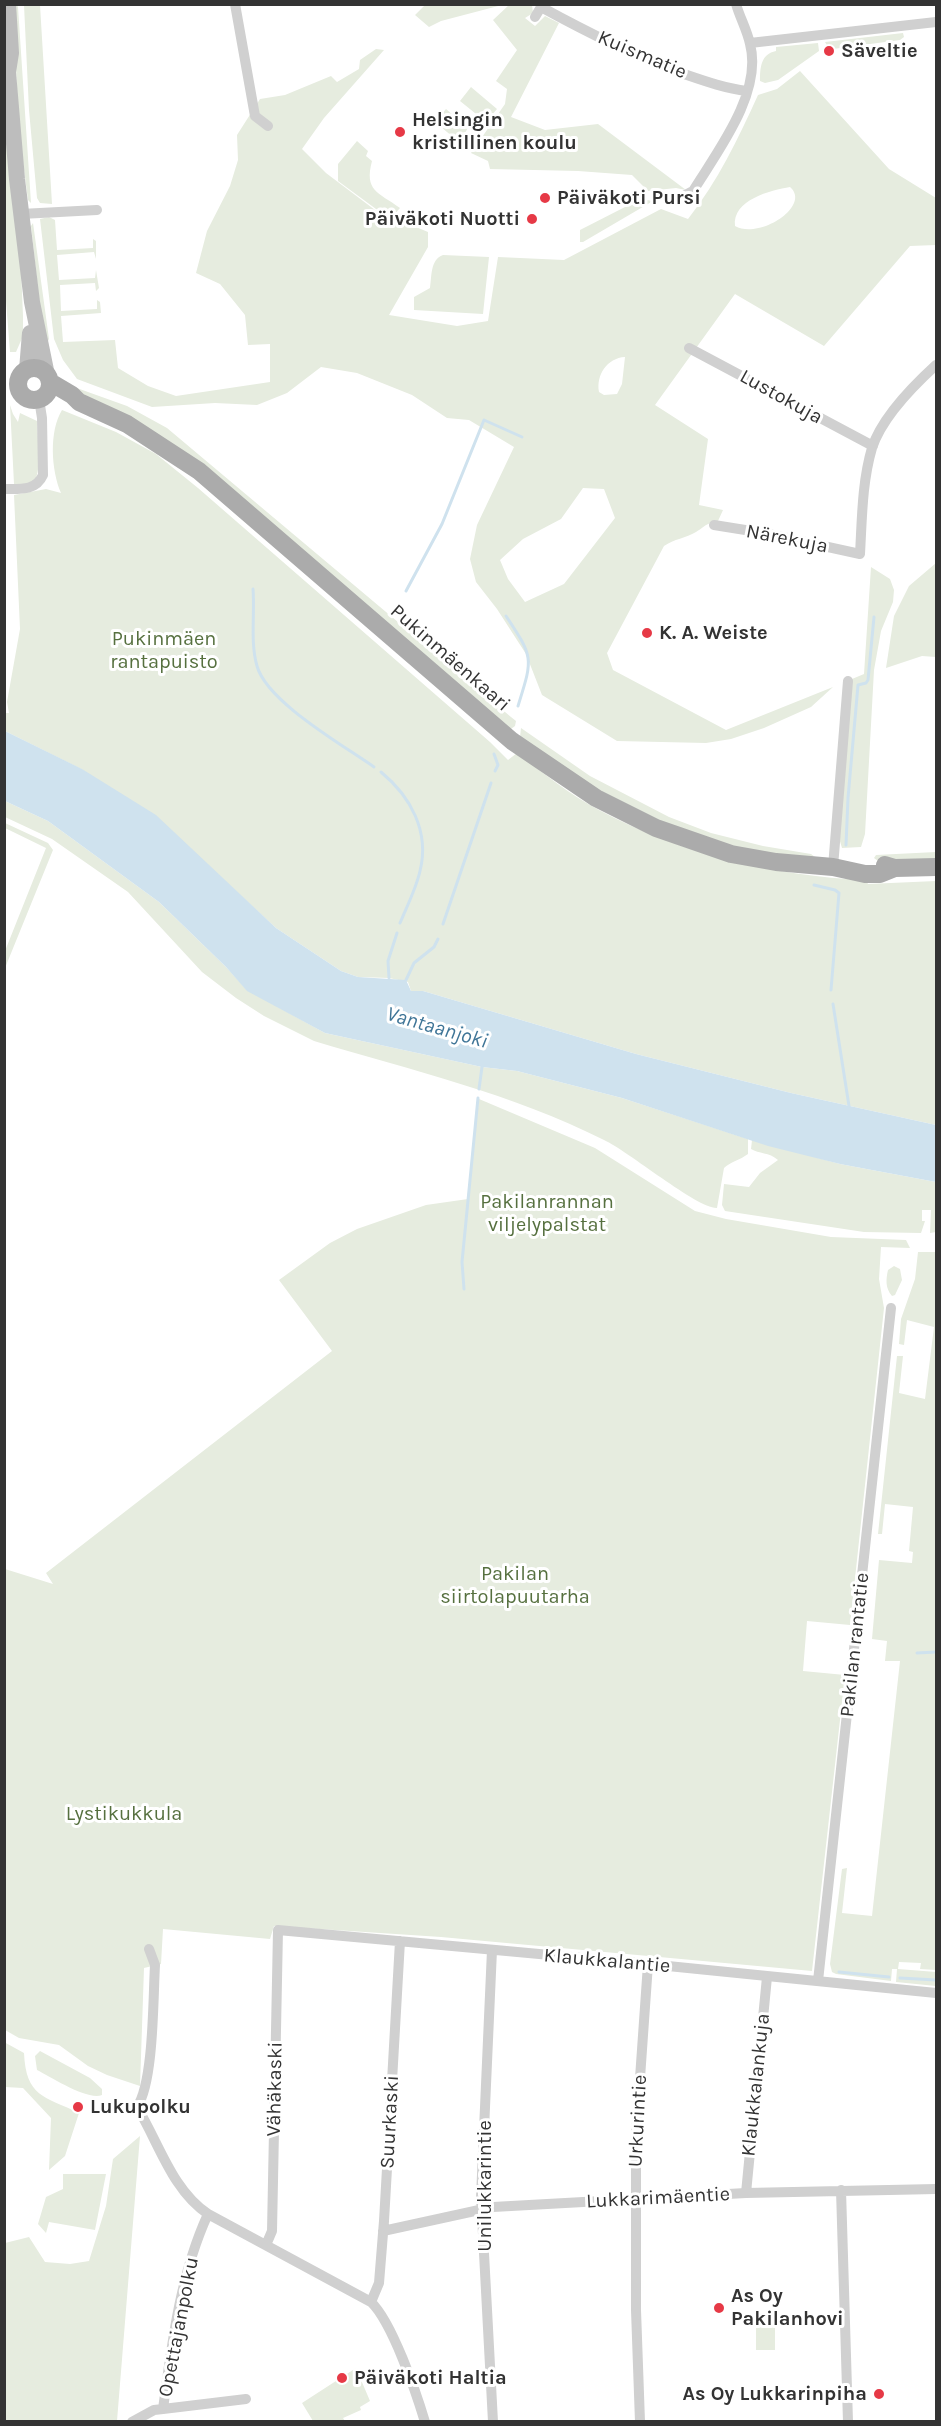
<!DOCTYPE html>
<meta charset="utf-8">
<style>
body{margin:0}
#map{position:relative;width:941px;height:2426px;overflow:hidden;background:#fff;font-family:Karla,sans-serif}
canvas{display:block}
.frame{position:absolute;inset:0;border:6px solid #333;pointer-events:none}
</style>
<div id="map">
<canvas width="941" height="2426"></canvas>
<div class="frame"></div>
</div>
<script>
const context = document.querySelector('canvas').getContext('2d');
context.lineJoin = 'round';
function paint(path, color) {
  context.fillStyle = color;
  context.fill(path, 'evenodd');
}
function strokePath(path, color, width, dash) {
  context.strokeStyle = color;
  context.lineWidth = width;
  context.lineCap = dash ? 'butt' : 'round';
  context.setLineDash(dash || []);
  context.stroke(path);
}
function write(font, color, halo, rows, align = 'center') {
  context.font = font + ' Karla,sans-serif';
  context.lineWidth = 6;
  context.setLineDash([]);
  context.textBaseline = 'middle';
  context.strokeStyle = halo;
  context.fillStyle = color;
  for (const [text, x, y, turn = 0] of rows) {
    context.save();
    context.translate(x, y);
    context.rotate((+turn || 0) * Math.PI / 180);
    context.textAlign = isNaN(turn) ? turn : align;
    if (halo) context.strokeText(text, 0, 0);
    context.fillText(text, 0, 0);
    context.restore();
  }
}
paint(new Path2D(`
 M426,4H502V5L441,21L429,27L415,15Z
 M13,5H17L18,7L31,203L28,200L19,131Z
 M24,5H40L52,204L40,203L37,198L29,110Z
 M509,5H532L533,13L525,18L535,26L545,16L559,23L511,117L545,130L598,124L686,190L676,188L648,191L632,175L578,171L490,169L488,161L471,153L505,104L507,89L496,81L517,50L493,20Z
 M903,33L904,37L900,40L833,49H829L825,42Z
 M818,43L819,51L778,80L765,83L760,81C760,67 761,54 776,51V47Z
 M376,49L384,50L324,118L302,149L326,173L375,210L428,232V247L389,315L457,326L488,321L498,257L564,260L661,209L688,219C718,181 738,139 758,95L777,89L800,71L889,169L936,198V245L910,246L824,346L735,294L655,405L708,439L699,505L723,510L718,521C705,524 707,525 696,532C686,538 674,539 664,546L607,653L613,670L726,730L833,687L811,707L764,728L731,739L706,743L617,741L542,695L526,654L497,609L476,582L470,559L477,525L514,447L469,420L447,418L412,395L357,373L321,367L287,393L257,405L215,403L152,407L77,379L63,360L54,339L40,219L49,217L55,220L57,250L93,248V239L96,241V259L94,252L57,255L59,280L95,278L96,270L99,288L96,291L95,283L60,285L61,311L97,309V300L100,302L101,313L61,316L63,342L115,340L118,368L148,386L176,396L270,382V344L248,345L245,315L220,284L196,273L207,231L230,186L238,160L237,135L260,99L285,95L331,76L337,82L359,69L360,60ZM790,187C812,206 759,240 735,226C732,200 771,190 790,187ZM625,357L622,384L617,394L604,395L599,392C596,375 607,358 625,357ZM583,488L604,489L615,518L564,584L525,602L508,579L500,560L523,539L561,519Z
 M471,87L497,109L486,122L460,101Z
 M446,109L468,128L459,142L435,122Z
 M4,113L21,268L23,316V336L16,352H10L5,288Z
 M357,141L368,151L366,156L372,161C364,191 378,192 400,208L393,216L376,209L338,181V164Z
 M629,197L653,201L583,242H580V230L625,207Z
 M33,223L49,339L47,343L44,344L31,226Z
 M443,255L489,257L483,314L414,310V297L430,288C432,276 430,260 443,255Z
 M74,387L127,406L167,428L511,717L516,721L515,726L511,729L227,488L72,391Z
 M10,405L13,414L18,422L20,413L37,421C37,434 43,475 33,482C28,486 19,484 14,484Z
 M62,410L116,432L156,454L198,488L490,742L508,760L517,753C543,773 569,794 599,810C682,854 773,876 866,880L868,884L936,881V1125L791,1093L636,1054L423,991H411L408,982L389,978L358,977L341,971L276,928L216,873L83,770L5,731L4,713H9L7,702L20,629L14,495L46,489L61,493C51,470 49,431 62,410Z
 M936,563V657L922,656L886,668L894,616L909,586Z
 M871,567L890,579L894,590L893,602L881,631L874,670L865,834L861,847L842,848L839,838L852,679L864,674Z
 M521,728L590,776L669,817L711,833L763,846L811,854L815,857L750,852L663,824L585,783L520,737Z
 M5,801L48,821L159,902L226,967L247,990L325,1033L482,1067L517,1071L622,1098L748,1139V1154C740,1160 730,1162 724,1168L717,1208C698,1209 628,1151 604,1140C513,1094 411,1070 314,1041L264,1016L236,998L202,972L128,892L52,839L5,817Z
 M5,823L48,843L53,850L5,968V951L46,848L5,828Z
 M936,852V861H878L874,858L876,855Z
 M479,1099L595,1148L695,1211L726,1219L831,1237L906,1240L910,1248L881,1247L879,1279L884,1308L850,1625L807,1621L803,1671L845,1675L812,1971L441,1937L274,1926L270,1939L163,1929L161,1964L144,1968L140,2086L107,2075L88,2066L59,2045L19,2038L5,2030V1569L53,1584L46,1573L332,1351L279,1280L330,1243L357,1229L426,1205L468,1199Z
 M752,1140L840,1164L936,1182V1232L930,1233L931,1210H922V1221H925L921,1233L864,1232L725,1211L722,1205L724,1184L749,1187L760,1173L778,1160C769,1152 759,1154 751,1149Z
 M918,1252H936V1970L920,1969L921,1963L899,1962L898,1969L936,1972V1986L896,1982L897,1969H892L891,1981L836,1974L832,1972L830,1964L842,1869L847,1868L842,1913L872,1916L900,1661H885L887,1641L872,1639L879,1560L912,1563L913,1552L909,1551L913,1507L885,1504L882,1534H878L897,1356H903L899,1393L925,1399L934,1327L907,1320L904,1345L899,1344L901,1319L915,1279Z
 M894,1266L900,1269L902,1280L895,1295L892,1296C885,1288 886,1279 888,1270Z
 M4,2042L24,2053C26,2097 44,2096 79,2113L65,2156L49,2170L51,2118L23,2088L5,2087Z
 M40,2051L90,2078L102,2089V2095C88,2101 51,2077 37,2070L35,2056Z
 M140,2136L117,2421H5V2243L29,2237L45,2262L70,2264L89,2261L106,2206L113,2159Z
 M63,2174H106L95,2230L49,2222L46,2233L38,2224L46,2197L63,2189Z
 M775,2314V2350H756V2315Z
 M356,2368L370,2401L360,2407L361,2410L343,2418L345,2421H313L302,2403Z`), '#e6ecdf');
paint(new Path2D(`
 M5,731L82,769L156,815L276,928L341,971L358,977L406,980L411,991H423L636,1054L791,1093L936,1125V1182L840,1164L768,1146L622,1098L517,1071L482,1067L325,1033L247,991L226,967L159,902L48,821L5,801Z`), '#cfe2ee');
strokePath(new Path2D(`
 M253,589C255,614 250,642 257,666C267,702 343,745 374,767
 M406,591L442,524L484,420L522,437
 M506,616C534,658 533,658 518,706
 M494,754L498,765L495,771
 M381,772C410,796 430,831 420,871C416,889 407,906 400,923
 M846,845L848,798L858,685L866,683L868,680L874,617
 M814,885L835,890L839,893L831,990
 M443,924L491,783
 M389,978L388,961L397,933
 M406,980L414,963L434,947L438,939
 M833,1004L849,1106
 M479,1089L482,1067
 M464,1289L462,1262L478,1098
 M917,1653L936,1652
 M839,1972L889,1977
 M900,1978L936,1980`), '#cfe2ee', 3);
strokePath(new Path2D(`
 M235,4L255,116L268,126
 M535,17L541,7C585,31 628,53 675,71C699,79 722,88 747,91
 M750,43L936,22
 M680,198L693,191C717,152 763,93 750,44C747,30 740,18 736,4
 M21,214L97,210
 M689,348L873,446
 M4,489C20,489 36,491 43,475L42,418L39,399
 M714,525L764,533L860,554C862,519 862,482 872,448C882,417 913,386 936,365
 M833,867L848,681
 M149,1949L155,1965C153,1998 154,2082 137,2107C159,2143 172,2190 208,2214L371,2302C392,2322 416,2392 425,2422
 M492,1950L481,2197L493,2422
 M818,1981L891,1308
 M841,2190L848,2422
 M746,2193L767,1977
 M383,2231L493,2207L746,2193L936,2189
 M266,2245L272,2231L278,1930L648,1964L936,1993
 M371,2302L379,2283L384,2221L400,1941
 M163,2409L246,2399
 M132,2422L154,2410L163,2409C172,2343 180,2275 208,2214
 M640,2422L636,2310V2135L648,1964`), '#d0d0d0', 10);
strokePath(new Path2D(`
 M8,4L11,53L8,72L17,179L32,302L47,375
 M27,370L30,333`), '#bdbdbd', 16);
strokePath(new Path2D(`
 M18 384a16 16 0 1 1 32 0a16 16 0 1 1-32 0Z
 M50,382L72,395L79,402L127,424L199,471L512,741L596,798L656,828L731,854L776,862L833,867L865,874H880L895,868
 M885,865L895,868L936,867`), '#ababab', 18);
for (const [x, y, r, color] of [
 [829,51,6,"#e63946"],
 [400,132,6,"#e63946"],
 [545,198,6,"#e63946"],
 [532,219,6,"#e63946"],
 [647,633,6,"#e63946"],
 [78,2107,6,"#e63946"],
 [719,2308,6,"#e63946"],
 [342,2378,6,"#e63946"],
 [879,2394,6,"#e63946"]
]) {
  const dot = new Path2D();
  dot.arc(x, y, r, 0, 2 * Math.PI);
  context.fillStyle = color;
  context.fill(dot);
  strokePath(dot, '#fff', 2);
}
write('bold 20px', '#333', '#fff', [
 ["Säveltie",841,51],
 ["Helsingin",412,120],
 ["kristillinen koulu",412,143],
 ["Päiväkoti Pursi",557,198],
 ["Päiväkoti Nuotti",520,219,"right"],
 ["K. A. Weiste",659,633],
 ["Lukupolku",90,2107],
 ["As Oy",731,2296],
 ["Pakilanhovi",731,2319],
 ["Päiväkoti Haltia",354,2378],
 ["As Oy Lukkarinpiha",867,2394,"right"]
], 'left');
write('20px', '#333', '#fff', [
 ["Kuismatie",642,55,23],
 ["Lustokuja",781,397,29],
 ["Närekuja",787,539,11],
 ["Pukinmäenkaari",450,658,41],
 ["Pakilan rantatie",855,1645,-84],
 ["Klaukkalantie",607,1961,5],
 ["Klaukkalankuja",756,2085,-84],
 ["Vähäkaski",275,2089,-89],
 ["Urkurintie",638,2121,-87],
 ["Suurkaski",390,2122,-87],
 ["Unilukkarintie",485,2186,-90],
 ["Lukkarimäentie",658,2198,-3],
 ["Opettajanpolku",179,2327,-79]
]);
write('20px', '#56703f', '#fff', [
 ["Pukinmäen",164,639],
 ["rantapuisto",164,662],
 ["Pakilanrannan",547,1202],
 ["viljelypalstat",547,1225],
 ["Pakilan",515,1574],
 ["siirtolapuutarha",515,1597],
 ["Lystikukkula",124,1814]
]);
write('italic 21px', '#3f7597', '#fff', [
 ["Vantaanjoki",437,1028,16]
]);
</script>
